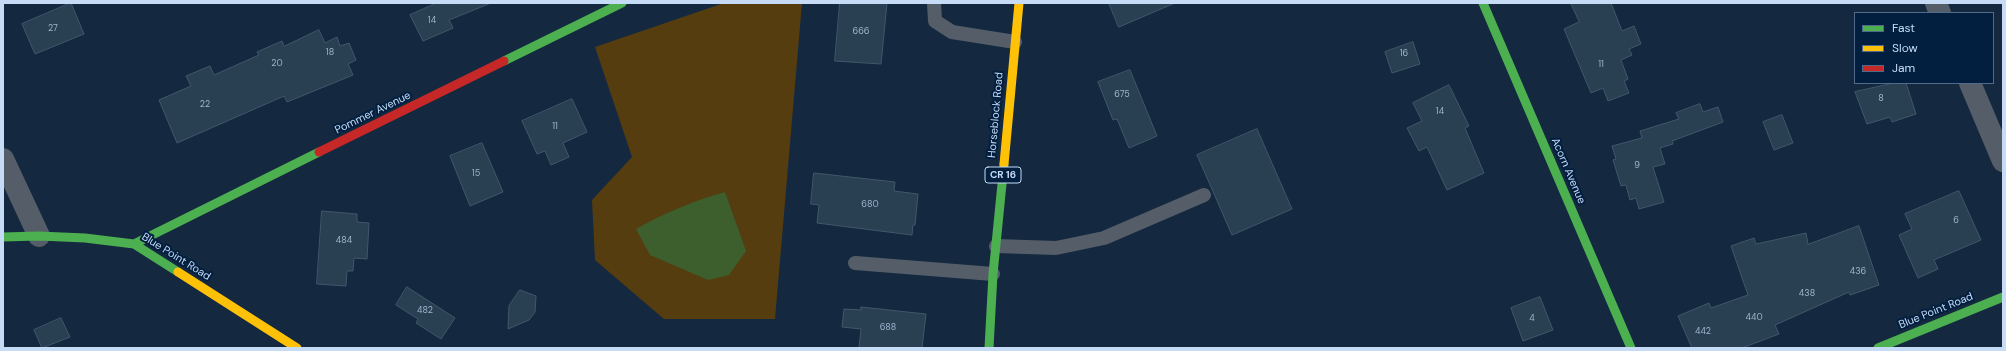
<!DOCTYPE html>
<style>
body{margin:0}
#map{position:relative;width:2006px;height:351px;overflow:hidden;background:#142940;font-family:"DM Sans",sans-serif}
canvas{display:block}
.frame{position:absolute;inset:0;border:4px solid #c5dbf6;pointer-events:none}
.legend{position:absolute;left:1854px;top:12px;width:140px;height:72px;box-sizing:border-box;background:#031f40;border:1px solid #516a89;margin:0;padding:5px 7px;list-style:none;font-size:12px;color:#c5dbf6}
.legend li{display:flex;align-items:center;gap:8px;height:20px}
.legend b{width:20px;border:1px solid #516a89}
</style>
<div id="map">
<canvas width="2006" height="351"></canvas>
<div class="frame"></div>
<ul class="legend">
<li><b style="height:5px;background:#4caf50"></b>Fast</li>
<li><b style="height:5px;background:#ffc107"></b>Slow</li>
<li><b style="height:5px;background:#c62828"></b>Jam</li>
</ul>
</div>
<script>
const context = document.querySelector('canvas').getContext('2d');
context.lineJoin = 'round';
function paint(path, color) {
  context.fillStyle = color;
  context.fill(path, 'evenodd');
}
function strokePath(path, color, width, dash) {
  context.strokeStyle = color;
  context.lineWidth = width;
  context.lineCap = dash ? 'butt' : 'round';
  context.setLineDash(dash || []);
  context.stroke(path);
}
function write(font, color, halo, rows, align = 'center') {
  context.font = font + ' "DM Sans",sans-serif';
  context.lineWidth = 4;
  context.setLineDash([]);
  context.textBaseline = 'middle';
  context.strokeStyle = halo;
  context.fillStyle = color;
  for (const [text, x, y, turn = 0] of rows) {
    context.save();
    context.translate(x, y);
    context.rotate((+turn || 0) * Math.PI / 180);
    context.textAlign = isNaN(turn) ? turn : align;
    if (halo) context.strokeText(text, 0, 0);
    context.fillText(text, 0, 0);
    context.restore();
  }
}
paint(new Path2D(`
 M724,3H802L775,319H664L595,260L592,200L632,157L595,47Z`), '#563d10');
paint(new Path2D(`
 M725,192L746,251L729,275L708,280L650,255L636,229C664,213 693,201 725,192Z`), '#3d5e2d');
const building = new Path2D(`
 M71,3L84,34L35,54L22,24Z
 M437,3H491L449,20L453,28L423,41L410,15Z
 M840,3H887L881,64L835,61Z
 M1109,3H1175L1119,27Z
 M1571,3H1611L1622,31L1634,26L1641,44L1629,49L1632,55L1621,60L1628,79L1624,81L1629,93L1608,101L1603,88L1591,93L1564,29L1579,22Z
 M319,30L325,43L337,37L340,46L349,43L356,60L348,64L353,75L287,102L284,96L177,143L159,100L191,86L186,76L210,66L214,75L259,55L257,52L282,41L284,46Z
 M1413,42L1420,64L1392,73L1385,52Z
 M1130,70L1157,136L1129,148L1117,119L1113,120L1098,82Z
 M1894,83H1906L1916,114L1892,122L1890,117L1867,124L1855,92Z
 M1449,85L1469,126L1465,128L1484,173L1447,190L1427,147L1419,151L1407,128L1422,121L1413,103Z
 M572,99L587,132L563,143L569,157L551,165L545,151L537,154L522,121Z
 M1700,104L1703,112L1718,107L1723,122L1672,141L1673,144L1660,148L1665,164L1653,167L1664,202L1639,209L1636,198L1630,200L1626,185L1621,186L1613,160L1616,159L1612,146L1642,138L1640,131L1679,119L1676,113Z
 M1782,115L1793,143L1774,150L1763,122Z
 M1257,129L1292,209L1232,235L1197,155Z
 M482,143L503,192L470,206L450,156Z
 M814,173L895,182L894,191L918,194L915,225H913L912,235L817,223L819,205L811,204Z
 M1959,191L1981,240L1934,260L1938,269L1918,278L1899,235L1912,229L1905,214Z
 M322,211L357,214V222L369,223L367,259L354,258L353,271H347L346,286L317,284Z
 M1859,226L1879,285L1850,295L1849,292L1775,325L1779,334L1742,348H1692L1678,316L1709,303L1711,308L1748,295L1731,246L1754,238L1756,244L1806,233L1808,244Z
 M407,287L455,318L441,339L416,323L418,319L396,305Z
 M520,290L536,296L535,312L529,320L508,329L509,306Z
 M1540,297L1553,330L1523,341L1511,308Z
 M861,307L926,314L922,348H859L861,329L842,327L844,309L861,310Z
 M61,318L70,337L42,348L34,330Z`);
paint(building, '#284051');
strokePath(building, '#415769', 1);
strokePath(new Path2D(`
 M934,3L935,21L952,32L1015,42
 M996,246L1056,248L1104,238L1204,195
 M855,263L993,274`), '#555e68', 14);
strokePath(new Path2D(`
 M1936,3L1940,13
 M1970,83L2003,161
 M3,159L39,236`), '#555e68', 22);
strokePath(new Path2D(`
 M1483,3L1631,348
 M504,61L622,3
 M3,237L39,236L85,238L134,244L178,272
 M134,244L319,152
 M989,348L993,274L1004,164
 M1878,348L2003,297`), '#4caf50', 9);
strokePath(new Path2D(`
 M1004,164L1019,3
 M178,272L297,348`), '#ffc107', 9);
strokePath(new Path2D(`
 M319,152L504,61`), '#c62828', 9);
write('9px', '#9eb4cd', null, [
 ["14",432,21],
 ["27",53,29],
 ["666",861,32],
 ["18",330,53],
 ["16",1404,54],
 ["20",277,64],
 ["11",1601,65],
 ["675",1122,95],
 ["8",1881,99],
 ["22",205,105],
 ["14",1440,112],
 ["11",555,127],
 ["9",1637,166],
 ["15",476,174],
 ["680",870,205],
 ["6",1956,221],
 ["484",344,241],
 ["436",1858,272],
 ["438",1807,294],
 ["482",425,311],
 ["440",1754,318],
 ["4",1532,319],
 ["688",888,328],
 ["442",1703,332]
]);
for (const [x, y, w] of [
 [1003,175,36]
]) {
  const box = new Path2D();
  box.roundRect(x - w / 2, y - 8, w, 16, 3);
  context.fillStyle = '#031f40';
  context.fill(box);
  strokePath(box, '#c5dbf6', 1);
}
write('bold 10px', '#c5dbf6', null, [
 ["CR 16",1003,175]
]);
write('11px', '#c5dbf6', '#031f40', [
 ["Pommer Avenue",373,113,-26],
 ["Horseblock Road",996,115,-85],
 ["Acorn Avenue",1568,171,67],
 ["Blue Point Road",176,257,32],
 ["Blue Point Road",1936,311,-22]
]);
</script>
